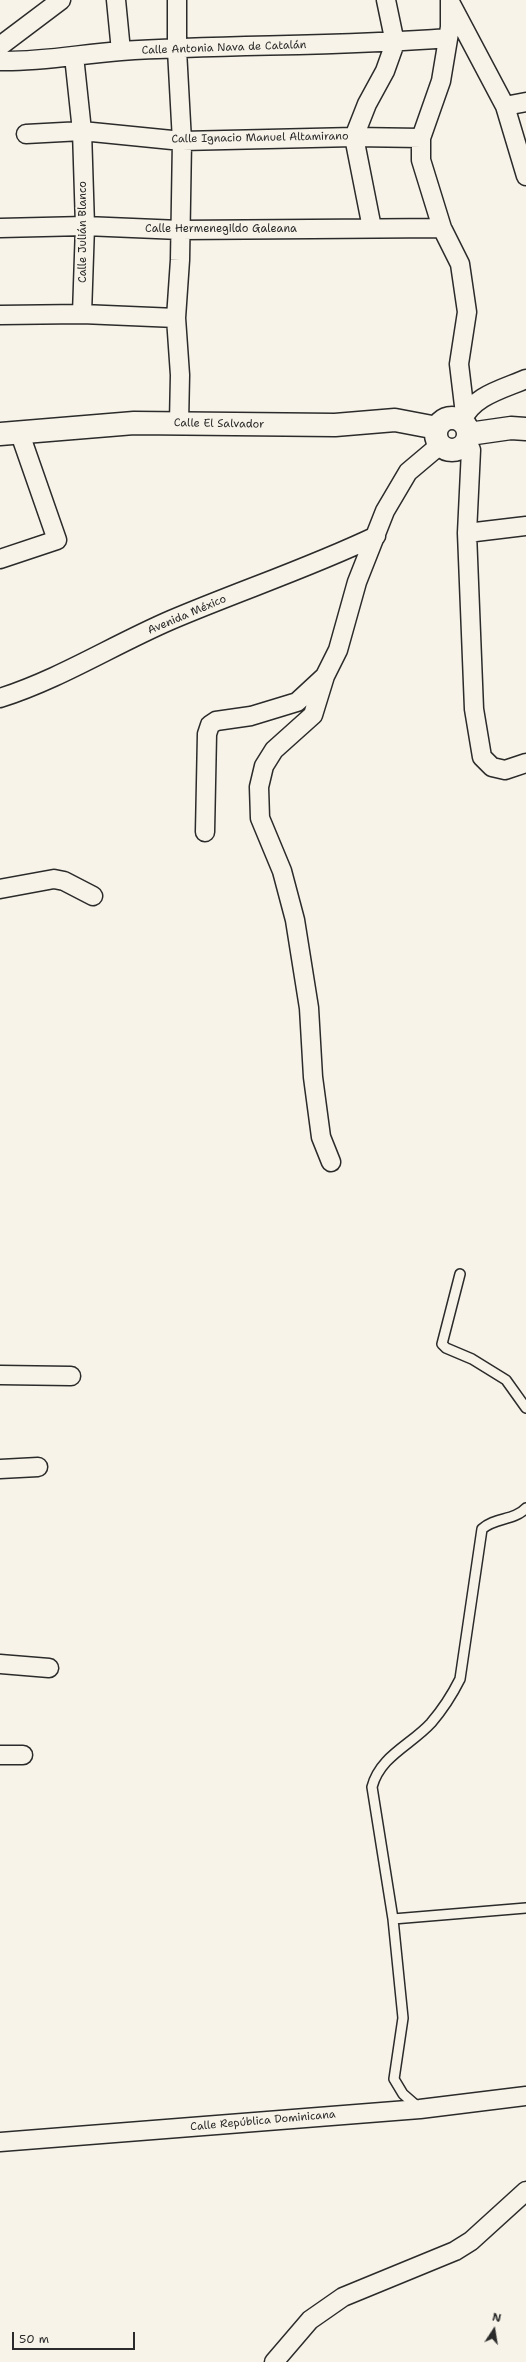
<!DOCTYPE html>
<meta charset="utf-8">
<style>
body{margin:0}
#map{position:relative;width:526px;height:2362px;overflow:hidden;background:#f7f3e8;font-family:"Shantell Sans",sans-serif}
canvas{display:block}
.north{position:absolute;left:474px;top:2310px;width:40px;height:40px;-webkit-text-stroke:3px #f7f3e8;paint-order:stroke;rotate:12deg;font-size:11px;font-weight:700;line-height:16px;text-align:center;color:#2b2b2b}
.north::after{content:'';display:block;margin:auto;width:14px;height:18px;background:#2b2b2b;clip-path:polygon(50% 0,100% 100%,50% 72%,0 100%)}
.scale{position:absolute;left:12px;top:2332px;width:123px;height:18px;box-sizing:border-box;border:2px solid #2b2b2b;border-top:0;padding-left:5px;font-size:12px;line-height:14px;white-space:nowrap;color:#2b2b2b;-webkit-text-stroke:3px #f7f3e8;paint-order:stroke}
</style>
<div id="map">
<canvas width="526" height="2362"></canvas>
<div class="north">N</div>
<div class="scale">50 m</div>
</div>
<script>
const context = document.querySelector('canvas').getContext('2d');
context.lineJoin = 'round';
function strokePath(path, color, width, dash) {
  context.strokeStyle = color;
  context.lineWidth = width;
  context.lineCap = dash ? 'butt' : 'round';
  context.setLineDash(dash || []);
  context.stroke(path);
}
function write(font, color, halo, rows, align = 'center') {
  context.font = font + ' "Shantell Sans",sans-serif';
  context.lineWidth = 3;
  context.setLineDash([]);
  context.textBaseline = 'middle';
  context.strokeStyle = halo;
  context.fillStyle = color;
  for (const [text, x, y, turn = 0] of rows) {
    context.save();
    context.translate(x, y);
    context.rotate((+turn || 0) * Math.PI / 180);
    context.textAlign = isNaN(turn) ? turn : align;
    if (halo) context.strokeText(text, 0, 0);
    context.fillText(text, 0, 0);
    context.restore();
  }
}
const service = new Path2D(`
 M460,1274L442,1344L446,1348L472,1359L506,1380L526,1408
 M393,1919L526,1908
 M419,2108L403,2094L394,2079L403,2018L393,1919L372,1787C380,1756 411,1745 431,1723C443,1709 452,1695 460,1679L482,1529C495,1517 514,1521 526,1508`);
const minor = new Path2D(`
 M116,0L121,51
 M177,0V50L182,141L180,260L176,318L180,375L179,423
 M450,0V27L441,81L421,138V160L442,228L460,264L467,312L459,364L465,414
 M451,4L505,106L526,176
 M0,46L61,0
 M74,56L82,131L85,226L82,314
 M0,61C41,62 80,54 121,51C230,44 339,47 448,38
 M505,106L526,102
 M26,134L82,131L182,141L354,137L421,138
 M0,228L85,226L180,230L442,228
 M372,228L354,137L367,104L385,71L395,43L386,0
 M0,315L82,314L176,318
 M462,421C472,396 503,389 526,379
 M467,441L471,450L467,533L474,709L482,757L492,767L505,770L526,763
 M467,533L526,526
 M0,559L57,540L19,431
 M0,698C60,679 113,645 171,620C239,591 309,568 376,536
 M205,832L207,734L210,725L216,721L251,716L297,702L324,677
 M0,889L54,879L64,881L93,896
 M331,1162L321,1137L313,1077L309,1008L295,920L282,871L260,818L259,787L264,766L274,750L313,715L325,676L338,650L357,582L385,511L408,472L440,445
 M0,1375L71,1376
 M0,1469L38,1467
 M0,1664L49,1668
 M0,1755H23
 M0,2142L420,2109L526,2096
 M274,2362L310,2320L343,2297L455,2251L471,2241L526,2191`);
const tertiary = new Path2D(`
 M436 434a16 16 0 1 1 32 0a16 16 0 1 1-32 0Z
 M0,434L134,423L335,425L395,420L437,428
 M469,434L511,428L526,429`);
strokePath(service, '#2b2b2b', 12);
strokePath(minor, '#2b2b2b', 21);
strokePath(tertiary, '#2b2b2b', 25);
strokePath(service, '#f7f3e8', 9);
strokePath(minor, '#f7f3e8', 18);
strokePath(tertiary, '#f7f3e8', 22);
write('11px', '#2b2b2b', '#f7f3e8', [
 ["Calle Antonia Nava de Catalán",224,48,-2],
 ["Calle Ignacio Manuel Altamirano",260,138,-1],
 ["Calle Hermenegildo Galeana",221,229],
 ["Calle Julián Blanco",83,232,-90],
 ["Calle El Salvador",219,424,1],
 ["Avenida México",187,615,-23],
 ["Calle República Dominicana",263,2121,-5]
]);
</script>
